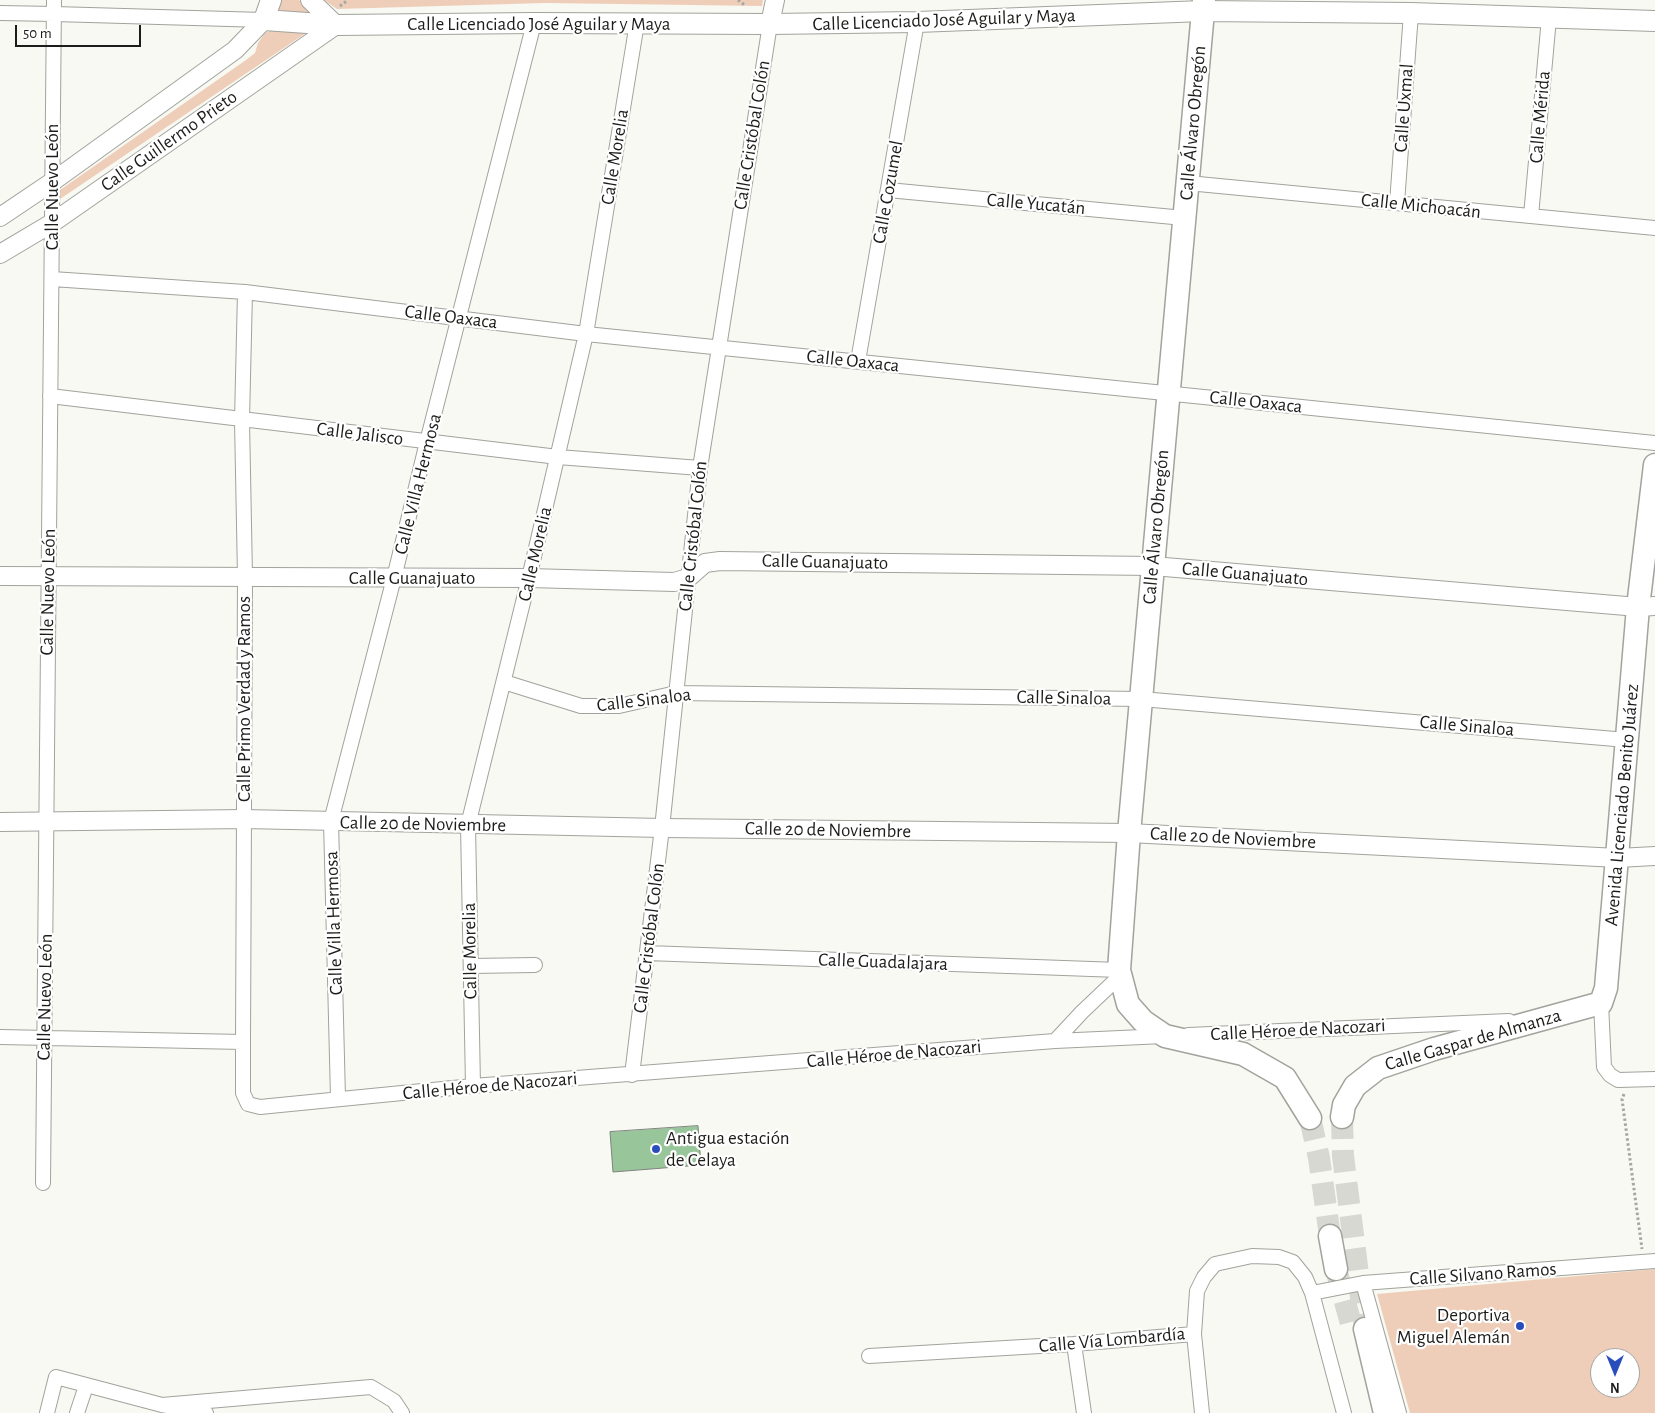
<!DOCTYPE html>
<meta charset="utf-8">
<style>
body{margin:0}
#map{position:relative;width:1655px;height:1413px;overflow:hidden;background:#f8f9f2;font-family:"Alegreya Sans",sans-serif}
canvas{display:block}
.north{position:absolute;left:1590px;top:1348px;width:50px;height:50px;box-sizing:border-box;background:#fff;border:1px solid #a4a4a3;border-radius:50%;rotate:180deg;font-size:14px;font-weight:700;line-height:20px;text-align:center;color:#1c1c1a}
.north::after{content:'';display:block;margin:auto;width:18px;height:22px;background:#2a4dbc;clip-path:polygon(50% 0,100% 100%,50% 72%,0 100%)}
.scale{position:absolute;left:15px;top:25px;width:126px;height:22px;box-sizing:border-box;border:2px solid #1c1c1a;border-top:0;padding-left:6px;font-size:15px;line-height:18px;white-space:nowrap;color:#1c1c1a;-webkit-text-stroke:4px #fff;paint-order:stroke}
</style>
<div id="map">
<canvas width="1655" height="1413"></canvas>
<div class="north">N</div>
<div class="scale">50 m</div>
</div>
<script>
const context = document.querySelector('canvas').getContext('2d');
context.lineJoin = 'round';
function paint(path, color) {
  context.fillStyle = color;
  context.fill(path, 'evenodd');
}
function strokePath(path, color, width, dash) {
  context.strokeStyle = color;
  context.lineWidth = width;
  context.lineCap = dash ? 'butt' : 'round';
  context.setLineDash(dash || []);
  context.stroke(path);
}
function write(font, color, halo, rows, align = 'center') {
  context.font = font + ' "Alegreya Sans",sans-serif';
  context.lineWidth = 4.5;
  context.setLineDash([]);
  context.textBaseline = 'middle';
  context.strokeStyle = halo;
  context.fillStyle = color;
  for (const [text, x, y, turn = 0] of rows) {
    context.save();
    context.translate(x, y);
    context.rotate((+turn || 0) * Math.PI / 180);
    context.textAlign = isNaN(turn) ? turn : align;
    if (halo) context.strokeText(text, 0, 0);
    context.fillText(text, 0, 0);
    context.restore();
  }
}
paint(new Path2D(`
 M280,0H299L319,17L279,12L277,6Z
 M324,0H763L762,6L545,3L337,9Z
 M277,28L309,31L60,199V190L246,60L255,53L258,43L265,33Z
 M1655,1269V1413H1410L1377,1294ZM1600,1358H1630V1388H1600Z`), '#efceb9');
const building = new Path2D(`
 M698,1126L701,1165L613,1172L610,1132Z`);
paint(building, '#99c59a');
strokePath(building, '#7e837e', 1);
strokePath(new Path2D(`
 M1342,1117L1343,1156L1365,1329
 M1310,1118L1319,1158L1330,1236
 M1336,1269L1353,1331`), '#d7d8d2', 22, [22, 11]);
const minor = new Path2D(`
 M0,13L54,14L264,20
 M1188,183L1655,228
 M888,190L1184,218
 M1397,203L1411,13
 M1531,216L1549,18
 M52,279L245,292L586,334L1655,443
 M245,292L242,420L245,577L243,1042V1093L248,1104L260,1107L473,1086L1055,1041L1164,1036
 M858,361L917,22
 M50,396L558,457L700,468
 M504,682L581,706H619L676,693L1141,699L1627,740
 M647,953L1119,970
 M471,966L535,965
 M1601,1003L1604,1067L1610,1075L1618,1080L1655,1079
 M1188,1035L1509,1021
 M0,1037L243,1042
 M1055,1041L1082,1012L1121,975
 M632,1075L662,828L700,468L770,24
 M473,1086L468,825L529,578L586,334L637,23
 M338,1098L331,821L394,578L427,442L534,23
 M43,1183L54,0
 M1363,1283L1399,1413
 M1312,1293L1363,1283L1655,1261
 M1074,1344L1084,1413
 M869,1356L1074,1344L1194,1334
 M162,1405L371,1387L394,1401L402,1413
 M47,1413L56,1377L162,1405L206,1413
 M77,1413L86,1386
 M1202,1413L1194,1334L1197,1291L1204,1277L1215,1264L1252,1256L1279,1257L1293,1262L1305,1277L1312,1293L1344,1413`);
const tertiary = new Path2D(`
 M770,24L775,0
 M0,217L52,182L235,50L264,20
 M0,254L52,223L336,25L310,0
 M0,576L529,578L674,582L688,578L705,563L720,561L1153,566L1638,607L1655,606
 M0,822L244,819L662,828L1129,833L1618,858L1655,856`);
const secondary = new Path2D(`
 M271,0L264,20L336,25L534,23L770,24L917,22L1203,11L1411,13L1655,21`);
const primary = new Path2D(`
 M1204,0L1129,833L1119,970L1128,1004L1143,1021L1165,1036L1243,1054L1285,1078L1310,1118
 M1342,1117L1344,1105L1355,1086L1378,1068L1434,1049L1601,1003L1606,988L1638,607L1655,465
 M1330,1236L1336,1269
 M1365,1329L1385,1413`);
strokePath(minor, '#a1a39c', 16);
strokePath(tertiary, '#a1a39c', 20);
strokePath(secondary, '#a1a39c', 22);
strokePath(primary, '#a1a39c', 25);
strokePath(new Path2D(`
 M738,0L746,6
 M340,6L348,0
 M1624,1094L1622,1099L1642,1249`), '#a6a7a2', 3, [2.5, 2.5]);
strokePath(minor, '#fff', 14);
strokePath(tertiary, '#fff', 18);
strokePath(secondary, '#fff', 20);
strokePath(primary, '#fff', 22);
for (const [x, y, r, color] of [
 [656,1149,5,"#2a4dbc"],
 [1520,1326,5,"#2a4dbc"]
]) {
  const dot = new Path2D();
  dot.arc(x, y, r, 0, 2 * Math.PI);
  context.fillStyle = color;
  context.fill(dot);
  strokePath(dot, '#fff', 2);
}
write('19px', '#1c1c1a', '#fff', [
 ["Calle Licenciado José Aguilar y Maya",944,20,-2],
 ["Calle Licenciado José Aguilar y Maya",539,24],
 ["Calle Uxmal",1404,108,-86],
 ["Calle Mérida",1540,117,-85],
 ["Calle Álvaro Obregón",1193,123,-85],
 ["Calle Cristóbal Colón",752,135,-81],
 ["Calle Guillermo Prieto",169,141,-35],
 ["Calle Morelia",615,157,-81],
 ["Calle Nuevo León",52,187,-90],
 ["Calle Cozumel",888,192,-80],
 ["Calle Yucatán",1036,204,5],
 ["Calle Michoacán",1421,206,6],
 ["Calle Oaxaca",451,317,7],
 ["Calle Oaxaca",853,361,6],
 ["Calle Oaxaca",1256,402,6],
 ["Calle Jalisco",360,434,7],
 ["Calle Villa Hermosa",418,484,-76],
 ["Calle Álvaro Obregón",1156,527,-85],
 ["Calle Cristóbal Colón",693,536,-84],
 ["Calle Morelia",535,554,-77],
 ["Calle Guanajuato",825,562,1],
 ["Calle Guanajuato",1245,574,5],
 ["Calle Guanajuato",412,578],
 ["Calle Nuevo León",48,592,-89],
 ["Calle Sinaloa",1064,698,1],
 ["Calle Primo Verdad y Ramos",244,699,-90],
 ["Calle Sinaloa",644,700,-7],
 ["Calle Sinaloa",1467,726,5],
 ["Avenida Licenciado Benito Juárez",1622,805,-85],
 ["Calle 20 de Noviembre",423,824,1],
 ["Calle 20 de Noviembre",828,830,1],
 ["Calle 20 de Noviembre",1233,838,3],
 ["Calle Villa Hermosa",334,923,-92],
 ["Calle Cristóbal Colón",649,938,-83],
 ["Calle Morelia",470,951,-91],
 ["Calle Guadalajara",883,962,2],
 ["Calle Nuevo León",45,997,-89],
 ["Calle Héroe de Nacozari",1298,1030,-3],
 ["Calle Gaspar de Almanza",1473,1040,-16],
 ["Calle Héroe de Nacozari",894,1054,-5],
 ["Calle Héroe de Nacozari",490,1086,-5],
 ["Calle Silvano Ramos",1483,1274,-4],
 ["Calle Vía Lombardía",1112,1340,-5]
]);
write('19px', '#1c1c1a', '#fff', [
 ["Antigua estación",666,1138],
 ["de Celaya",666,1160],
 ["Deportiva",1510,1315,"right"],
 ["Miguel Alemán",1510,1337,"right"]
], 'left');
</script>
